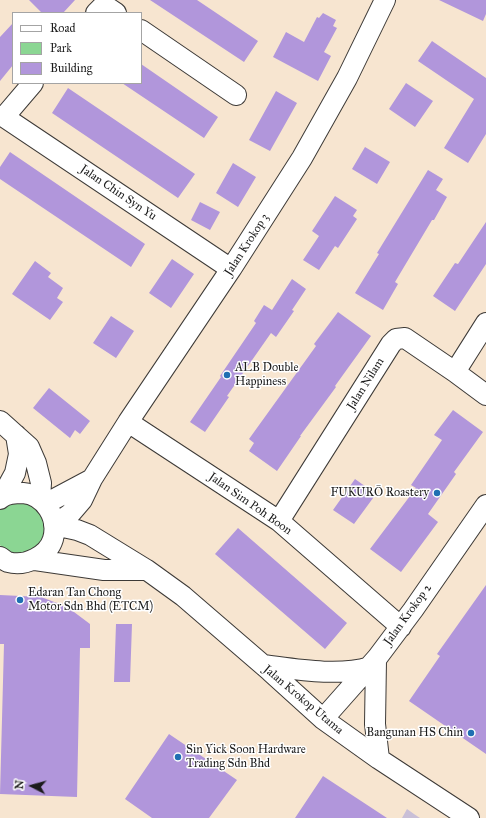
<!DOCTYPE html>
<meta charset="utf-8">
<style>
body{margin:0}
#map{position:relative;width:486px;height:818px;overflow:hidden;background:#f7e5d0;font-family:"IM FELL Great Primer",serif}
canvas{display:block}
.legend{position:absolute;left:12px;top:12px;width:130px;height:72px;box-sizing:border-box;background:#fff;border:1px solid #a4a4a4;margin:0;padding:5px 7px;list-style:none;font-size:12px;color:#1c1c1c}
.legend li{display:flex;align-items:center;gap:8px;height:20px}
.legend b{width:20px;border:1px solid #a4a4a4}
.north{position:absolute;left:12px;top:766px;width:40px;height:40px;-webkit-text-stroke:3px #fff;paint-order:stroke;rotate:276deg;font-size:11px;font-weight:700;line-height:16px;text-align:center;color:#1c1c1c}
.north::after{content:'';display:block;margin:auto;width:14px;height:18px;background:#1c1c1c;clip-path:polygon(50% 0,100% 100%,50% 72%,0 100%)}
</style>
<div id="map">
<canvas width="486" height="818"></canvas>
<ul class="legend">
<li><b style="height:5px;background:#fff"></b>Road</li>
<li><b style="height:11px;background:#8bd693"></b>Park</li>
<li><b style="height:11px;background:#b196db"></b>Building</li>
</ul>
<div class="north">N</div>
</div>
<script>
const context = document.querySelector('canvas').getContext('2d');
context.lineJoin = 'round';
function paint(path, color) {
  context.fillStyle = color;
  context.fill(path, 'evenodd');
}
function strokePath(path, color, width, dash) {
  context.strokeStyle = color;
  context.lineWidth = width;
  context.lineCap = dash ? 'butt' : 'round';
  context.setLineDash(dash || []);
  context.stroke(path);
}
function write(font, color, halo, rows, align = 'center') {
  context.font = font + ' "IM FELL Great Primer",serif';
  context.lineWidth = 3;
  context.setLineDash([]);
  context.textBaseline = 'middle';
  context.strokeStyle = halo;
  context.fillStyle = color;
  for (const [text, x, y, turn = 0] of rows) {
    context.save();
    context.translate(x, y);
    context.rotate((+turn || 0) * Math.PI / 180);
    context.textAlign = isNaN(turn) ? turn : align;
    if (halo) context.strokeText(text, 0, 0);
    context.fillText(text, 0, 0);
    context.restore();
  }
}
paint(new Path2D(`
 M407,809L414,814L420,818H402Z`), '#c9bfd7');
paint(new Path2D(`
 M20,500L38,507L47,530L41,545L26,554L10,553L2,548L0,545V510L3,507Z`), '#8bd693');
paint(new Path2D(`
 M29,0H75L63,13H42Z
 M150,0H197L258,41L244,62Z
 M439,0H486V14L483,21Z
 M323,13L336,20L333,26L337,28L324,52L331,56L318,81L273,57L286,32L304,42L317,17L319,18Z
 M13,23V65L0,81V37Z
 M432,41L486,78V134L468,163L444,148L474,99L418,61Z
 M141,64L218,117L204,138L122,83H141Z
 M406,83L433,101L415,127L389,109Z
 M68,88L195,174L178,198L52,113Z
 M276,91L297,103L270,151L249,140Z
 M365,147L390,162L377,184L352,169Z
 M10,152L145,244L131,267L0,179V167Z
 M233,163L256,177L238,207L216,193Z
 M428,170L443,179L436,190L447,197L434,220H432L395,282L398,284L383,310L355,293L379,254L377,253Z
 M335,196L357,210L353,216L357,219L338,248L335,246L319,270L303,260L319,236L312,231Z
 M200,202L220,212L210,230L191,220Z
 M486,222V264L455,311L433,296L455,263L458,264Z
 M172,259L194,274L171,308L149,293Z
 M35,261L51,273L48,277L63,288L57,298L63,302L50,320L12,294Z
 M292,279L306,289L292,310L294,311L276,337L271,333L227,396L229,397L205,432L190,422L221,377L220,376L256,323L254,321L264,305L272,310Z
 M338,312L371,336L335,386L336,387L300,436H301L277,471L249,451L254,443L249,439L316,346L314,344Z
 M111,316L134,331L116,358L93,343Z
 M49,388L90,421L80,434L75,430L70,438L33,408Z
 M453,410L483,432L454,472L456,474L428,514L438,522L401,572L370,549L416,488L411,485L442,440L434,435Z
 M355,479L376,494L354,524L333,510Z
 M238,528L347,623L325,649L215,554Z
 M486,585V754L409,701L440,656L437,654Z
 M0,595L41,597L57,603L74,612L90,624V648H80L77,797L0,794L4,644H0Z
 M116,624H132L130,682H114Z
 M169,734L237,780L209,818H152L125,799Z
 M323,776L387,818H295Z`), '#b196db');
const minor = new Path2D(`
 M96,13L104,5L116,13
 M141,30L236,95
 M33,83L4,117L231,269
 M455,372L486,323
 M0,421L29,447L36,463L41,483L40,499
 M128,422L279,521L401,627
 M2,497L15,473L19,454L16,435
 M0,499C6,493 15,493 23,493C45,495 59,518 53,539C48,556 25,567 8,562C5,561 2,558 0,557
 M45,504L92,479
 M279,521L391,344L396,339L405,338L455,372L486,395
 M54,525L70,514L82,500L92,479L128,422L231,269L302,158L347,78L385,0
 M54,525L77,530L90,535L147,570L183,596L270,671L323,719L379,759L469,818
 M35,560L104,570H147
 M376,660L375,724L379,759
 M263,665C295,669 338,677 370,667
 M323,719L377,658L413,610L486,505`);
strokePath(minor, '#3d3a37', 22);
strokePath(minor, '#fff', 20);
for (const [x, y, r, color] of [
 [227,375,4,"#1f6fb2"],
 [437,493,4,"#1f6fb2"],
 [20,600,4,"#1f6fb2"],
 [471,733,4,"#1f6fb2"],
 [178,757,4,"#1f6fb2"]
]) {
  const dot = new Path2D();
  dot.arc(x, y, r, 0, 2 * Math.PI);
  context.fillStyle = color;
  context.fill(dot);
  strokePath(dot, '#fff', 1.5);
}
write('12px', '#1c1c1c', '#fff', [
 ["Jalan Chin Syn Yu",118,193,34],
 ["Jalan Krokop 3",247,245,-57],
 ["Jalan Nilam",366,384,-58],
 ["Jalan Sim Poh Boon",250,504,35],
 ["Jalan Krokop 2",408,615,-54],
 ["Jalan Krokop Utama",303,700,40]
]);
write('12px', '#1c1c1c', '#fff', [
 ["ALB Double",235,368],
 ["Happiness",235,382],
 ["FUKURŌ Roastery",429,493,"right"],
 ["Edaran Tan Chong",28,593],
 ["Motor Sdn Bhd (ETCM)",28,607],
 ["Bangunan HS Chin",463,733,"right"],
 ["Sin Yick Soon Hardware",186,750],
 ["Trading Sdn Bhd",186,764]
], 'left');
</script>
